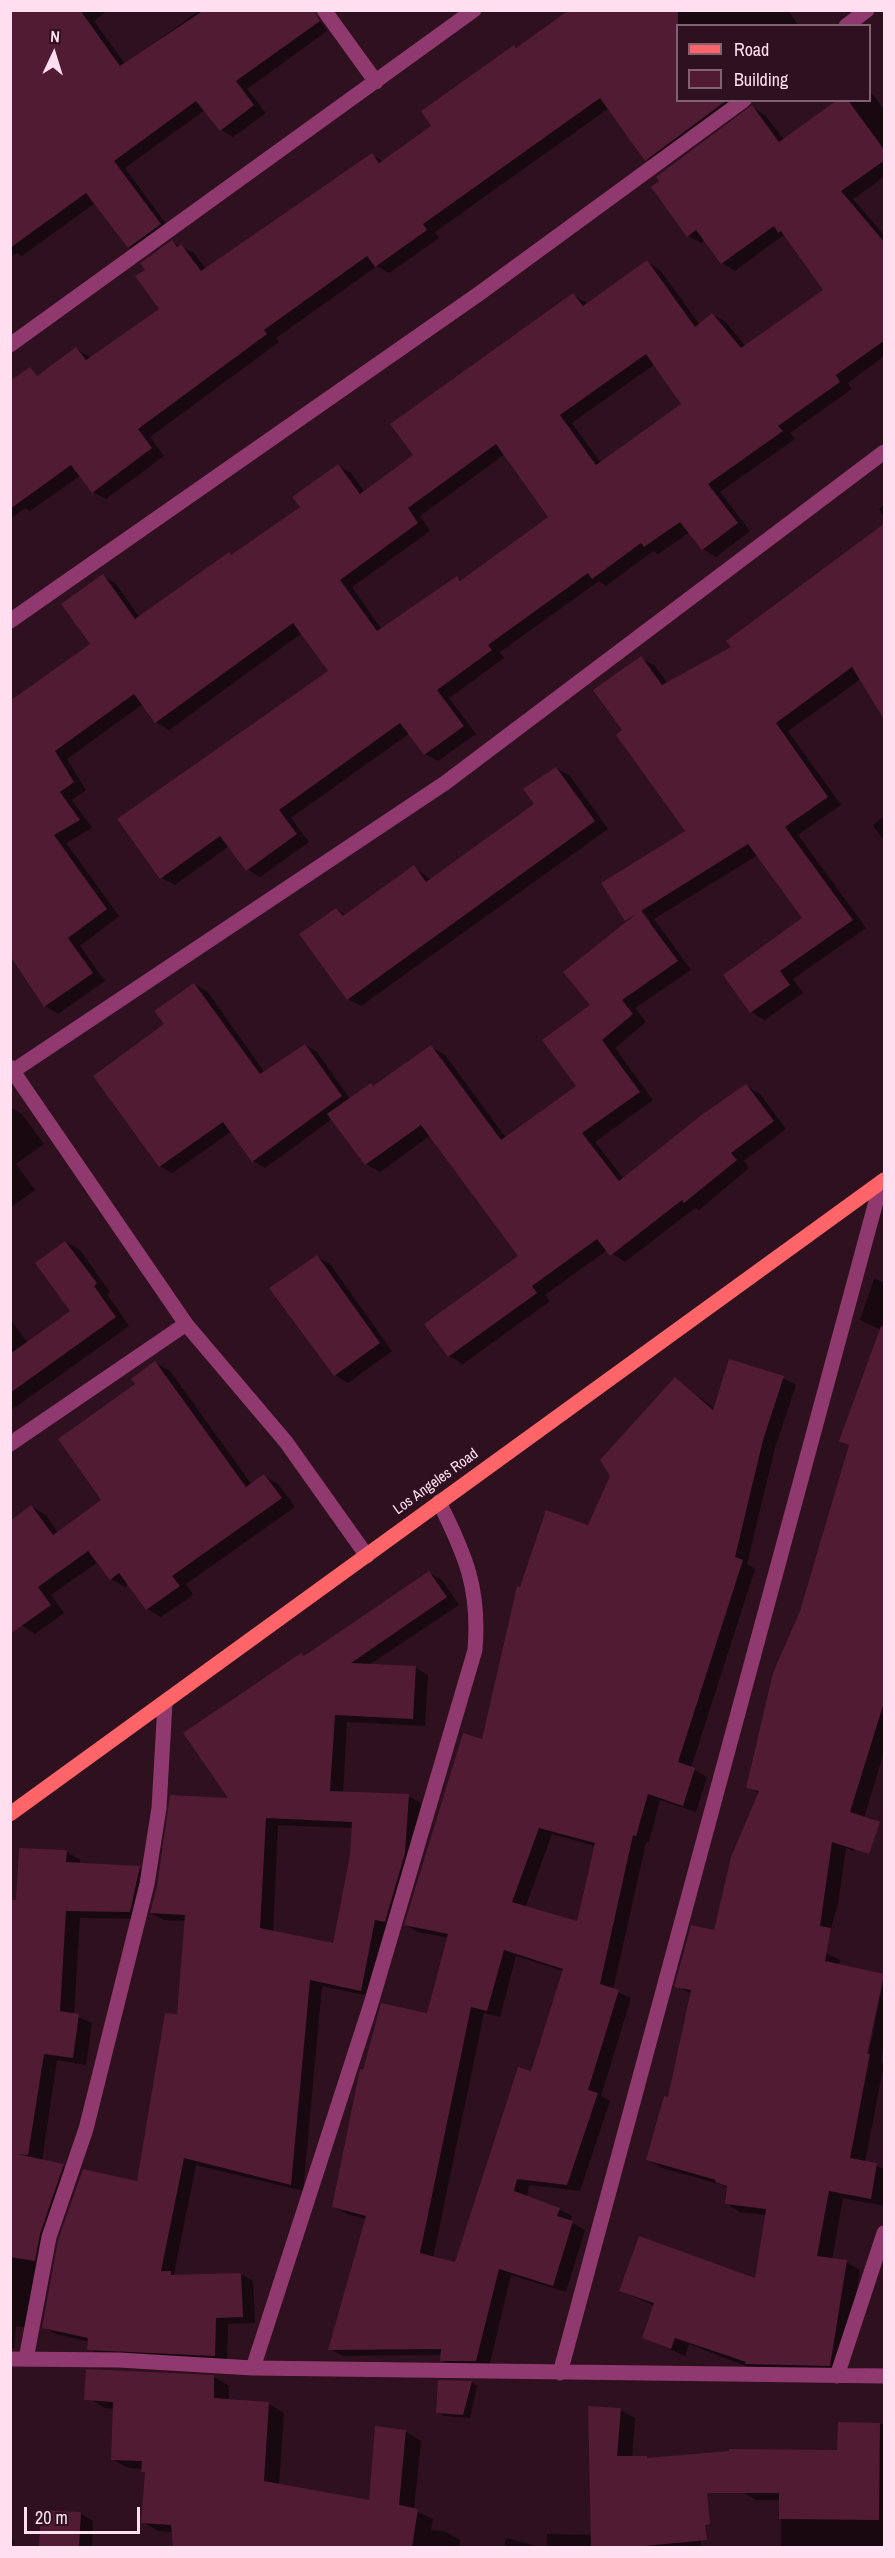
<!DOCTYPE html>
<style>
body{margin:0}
#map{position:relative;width:895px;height:2558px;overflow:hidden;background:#2e101f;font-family:"Archivo Narrow",sans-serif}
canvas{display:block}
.frame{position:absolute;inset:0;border:12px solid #ffdeef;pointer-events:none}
.legend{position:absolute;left:676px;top:24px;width:195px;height:78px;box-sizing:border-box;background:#2e101f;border:2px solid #826272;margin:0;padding:8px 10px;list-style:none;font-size:18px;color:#ffdeef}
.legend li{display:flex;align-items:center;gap:12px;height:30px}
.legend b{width:30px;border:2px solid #826272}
.north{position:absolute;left:24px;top:24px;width:60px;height:60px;-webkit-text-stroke:4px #2e101f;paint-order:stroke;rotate:4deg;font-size:16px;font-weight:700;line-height:24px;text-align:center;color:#ffdeef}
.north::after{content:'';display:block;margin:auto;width:21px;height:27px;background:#ffdeef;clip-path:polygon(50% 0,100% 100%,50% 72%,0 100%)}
.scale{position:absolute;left:24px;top:2507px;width:116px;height:27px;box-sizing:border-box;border:3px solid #ffdeef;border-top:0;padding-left:8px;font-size:18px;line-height:21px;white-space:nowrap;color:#ffdeef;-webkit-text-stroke:4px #2e101f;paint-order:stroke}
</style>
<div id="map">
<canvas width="895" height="2558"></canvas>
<div class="frame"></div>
<ul class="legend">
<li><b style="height:8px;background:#ff6568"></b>Road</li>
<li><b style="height:16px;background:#511b33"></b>Building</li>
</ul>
<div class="north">N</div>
<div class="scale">20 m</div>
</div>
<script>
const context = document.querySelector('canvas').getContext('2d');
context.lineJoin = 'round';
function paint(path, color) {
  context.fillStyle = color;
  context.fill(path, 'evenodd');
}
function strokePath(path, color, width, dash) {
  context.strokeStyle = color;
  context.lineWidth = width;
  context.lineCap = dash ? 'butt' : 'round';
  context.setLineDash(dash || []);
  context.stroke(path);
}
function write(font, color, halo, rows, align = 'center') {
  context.font = font + ' "Archivo Narrow",sans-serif';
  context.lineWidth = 5;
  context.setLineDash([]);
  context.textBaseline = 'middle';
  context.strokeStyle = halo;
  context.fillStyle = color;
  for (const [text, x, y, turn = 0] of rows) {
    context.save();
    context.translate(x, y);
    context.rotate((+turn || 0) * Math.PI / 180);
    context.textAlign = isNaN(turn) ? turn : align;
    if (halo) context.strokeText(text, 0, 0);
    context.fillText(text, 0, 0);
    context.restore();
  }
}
paint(new Path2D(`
 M10,10H108L94,21L125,64L200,10H312L327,31L247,89L266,113L233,137L221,130L205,110L125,168L172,232L142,254L129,247L95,203L22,256L17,253L10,257Z
 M571,10H788L799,26H678V100H751L659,167L646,159L609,108L435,232L439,238L389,273L377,266L276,338L279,342L150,437L164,456L106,499L93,492L81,475L30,511L25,508L10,519V403L76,349L91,358L161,309L147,270L172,242L194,253L206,269L372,155L384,162L433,127L514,47L518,49Z
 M870,91L884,109V177L853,199L884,235V356L848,383L852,389L790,433L795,439L720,492L750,531L716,557L703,549L690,532L658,554L653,551L606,586L599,581L500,652L504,658L449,698L476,734L438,761L425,754L410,733L291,818L309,842L260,877L247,869L229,846L175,885L162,878L330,671L302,633L169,730L156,722L143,704L67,759L86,790L72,800L92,828L66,843L119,916L80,946L105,981L58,1014L45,1006L10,956V702L92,644L103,576L116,584L140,618L302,507L338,466L351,473L365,493L415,456L573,295L588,304L647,262L660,270L700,325L713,315L726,322L746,347L825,290L785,234L735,271L722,263L705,240L701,243L688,236L752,107L765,115L784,140L840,100H870ZM655,364L683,404L601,463L572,423ZM505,454L550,517L462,581L457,577L382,630L352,587L430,531L420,516Z
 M884,505V517L879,509Z
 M884,525V718L861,679L788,731L841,805L798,835L866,928L793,979L803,993L765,1020L751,1012L725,976L804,919L758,855L654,919L691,970L635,1008L646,1022L615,1048L653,1100L595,1142L624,1179L701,1117L746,1086L760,1094L786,1129L744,1161L749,1168L699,1210L695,1208L625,1262L607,1250L545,1295L550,1301L463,1364L449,1356L426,1324L520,1256L431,1135L380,1172L366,1164L332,1119L265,1168L253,1161L232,1131L172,1173L160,1166L95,1076L166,1025L156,1012L194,984L207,991L265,1073L305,1045L317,1052L350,1099L371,1085L375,1087L431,1047L445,1055L506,1138L578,1087L544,1040L592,1005L565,972L629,922L603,883L687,831L618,735L624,731L595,690L641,658L655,666L668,684L733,648L728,641ZM638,904L651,922H647L635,906Z
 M556,768L570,776L608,829L361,1006L348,999L337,910L346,915L414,867L431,880L536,804Z
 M884,817V841L873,825Z
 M10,1107L22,1114L44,1144L16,1164L35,1190L10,1208Z
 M66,1242L80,1250L110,1292L107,1294L129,1326L10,1411V1319L28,1343L72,1311Z
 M317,1257L330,1264L392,1351L348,1383L335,1375Z
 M874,1279L883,1282L884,1279V1752L854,1851L846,1848L838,1904L824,1952L840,1960L839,1966L884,1976L882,1977L864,2061H867L884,1978V2044L881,2062L884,2064L865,2162L884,2169V2206L843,2198L832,2260L846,2262L860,2270L844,2373L761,2372L689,2344L685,2356L644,2338L655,2306L621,2291L756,2280L766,2215L740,2212L726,2204L728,2188L723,2185L662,2168L648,2160L669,2099L692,1994L676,1986L715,1932L760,1794L748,1787L850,1446L841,1440L881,1330L860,1320Z
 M155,1363L170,1371L252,1485L264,1476L278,1484L295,1507L186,1584L193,1595L161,1617L147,1609L128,1584L125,1587L111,1579L98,1562L51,1595L64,1613L35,1634L21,1625L32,1507L46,1515L58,1533L103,1500L137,1384Z
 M783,1378L796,1385L775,1448L747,1564L755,1569L691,1768L707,1777L696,1812L660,1800L649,1842H646L613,1990L631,1998L601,2096L610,2101L580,2191L529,2185L527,2197L559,2209L572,2216L570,2222L585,2230L566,2292L511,2275L489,2367H454L441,2360L442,2355L343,2356L330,2349L367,2219L347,2214L334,2207L364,2071L428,2014L449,1938L418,1932L406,1925L483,1741L521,1589L589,1526L676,1379L715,1409ZM552,1834L595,1846L578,1923L525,1908ZM516,1956L563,1971L532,2073L456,2264L433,2258L484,2013L500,2017Z
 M429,1573L442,1580L459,1605L369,1665L416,1668L428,1675L425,1726L347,1722L343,1793L408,1796L421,1803L417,1860L373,1997L322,1986L303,2191L196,2165L174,2274L178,2277L241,2274L253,2281L255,2323L228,2324L227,2362L102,2356L89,2349L90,2342L56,2334L43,2327L138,2183L178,2015L186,1921L164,1920L151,1913L231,1800L305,1657ZM278,1825L353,1828L352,1855L334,1944L273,1932Z
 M67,1852L80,1860V1864L140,1868L153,1875L143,1919L80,1918L74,2015L92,2023L86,2065L57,2060L42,2161L63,2166L76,2173L53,2243L36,2330L16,2326L14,2348H10V1901L17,1902Z
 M214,2377L229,2386V2401L269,2404L284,2413L279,2485L370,2502L406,2432L421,2441L414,2510L433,2519L431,2530L444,2531L460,2540L459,2548H174L172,2532L158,2531L143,2522L146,2473L143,2469L128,2468L112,2459L114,2409L105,2408L90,2399Z
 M471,2382L477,2386L470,2418L444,2416L438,2412Z
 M620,2410L635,2418L632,2457L701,2464V2548H547V2534L592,2535Z
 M839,2424H884V2548H781V2500H756L742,2492L838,2451Z
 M42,2512L80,2513L93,2521L92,2548H41Z
 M10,2538L15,2542L10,2547Z
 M506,2538L544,2548H504Z`), '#0007');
paint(new Path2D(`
 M10,10H80L120,66L204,10H314L320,21L236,81L254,105L220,131L196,101L114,161L161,224L128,248L86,193L10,248Z
 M569,10H678V100H727L645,161L600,98L423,224L427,230L375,267L367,256L264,330L267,334L138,429L152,448L92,493L71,465L10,509V381L30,367L37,376L76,347L86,360L159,309L135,276L145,270L140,263L172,240L177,247L181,244L201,271L372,153L379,163L431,126L421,111L514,45L516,48Z
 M837,100H848L885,151V160L841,191L885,243V340L836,375L840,382L778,426L783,431L708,484L738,523L702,550L680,522L644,547L641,543L592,579L588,573L488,645L492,650L437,690L464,726L424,755L400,723L279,810L297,834L246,871L220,836L160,879L117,819L328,671L293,623L155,723L134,694L55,751L74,782L60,792L80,820L54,835L107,909L68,938L93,973L44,1007L10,956V701L90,644L61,604L103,574L135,619L229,552L231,555L300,507L292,497L338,464L360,494L413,455L390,424L573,293L583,306L647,260L695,327L712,313L741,348L823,290L781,231L778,233L774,226L721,264L696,230L687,237L651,187L659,181L656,177L752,105L779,142ZM646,354L681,404L596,465L560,415ZM496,444L548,517L460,581L457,576L377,631L340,580L418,523L408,508Z
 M885,523V721L852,667L776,723L828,797L785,827L853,920L780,971L790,985L750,1013L723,975L802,918L748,844L641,911L678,961L622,1000L633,1014L602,1040L640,1092L582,1133L619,1181L700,1116L746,1084L774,1121L731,1153L737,1160L684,1203L682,1200L610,1256L597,1239L532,1286L537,1293L448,1357L424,1324L518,1256L421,1125L365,1165L327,1114L371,1083L373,1086L431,1045L501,1140L576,1086L542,1040L590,1005L563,972L636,914L625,921L601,883L685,831L616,735L622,730L593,690L641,656L662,685L731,647L726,641Z
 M556,767L595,821L347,1000L299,934L336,908L343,916L414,865L426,882L534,804L523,789Z
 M194,983L260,1074L305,1044L342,1096L252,1162L223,1122L159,1167L93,1076L164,1024L154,1011Z
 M65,1241L97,1283L94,1286L116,1317L10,1393V1354L70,1311L35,1263Z
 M317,1255L380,1343L334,1376L269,1288Z
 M881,1326L885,1327V1699L850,1812L880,1822L869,1854L832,1842L820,1926L831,1928L825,1961L884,1974L867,2054H870L850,2158L877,2163L871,2199L829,2191L817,2256L847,2260L830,2366L745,2364L746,2362L675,2338L671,2349L642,2338L654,2303L619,2291L639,2236L755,2278L766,2209L725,2204L727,2186L715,2182L716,2180L646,2160L664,2096L668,2097L691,1990L674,1987L691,1925L714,1930L731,1857L759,1791L746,1788L773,1673L800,1611L849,1445L839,1441Z
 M729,1359L784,1376L763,1440L735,1557L743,1560L678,1762L695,1768L683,1806L648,1794L636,1836L633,1835L600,1984L619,1990L588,2090L598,2093L567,2185L517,2179L514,2191L560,2208L557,2216L573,2221L553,2286L499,2269L476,2361H440L441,2349L328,2350L366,2216L332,2207L360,2069L363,2070L381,2003L427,2013L448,1934L404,1925L463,1733L482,1739L517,1586L520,1587L546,1510L588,1525L610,1476L600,1460L675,1377L713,1410ZM539,1828L595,1843L577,1921L512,1902ZM504,1950L563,1969L531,2071L518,2067L455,2262L420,2253L471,2007L487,2011Z
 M155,1361L246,1487L264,1474L282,1498L172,1576L180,1586L146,1610L119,1573L110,1580L88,1551L38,1587L51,1605L10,1634V1521L31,1505L53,1535L101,1500L58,1439L135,1384L131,1379Z
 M429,1571L447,1597L351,1663L416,1666L413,1719L335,1715L330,1791L409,1794L405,1853L385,1922L375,1920L361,1991L310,1980L291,2185L184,2158L161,2271H171V2275L241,2273L243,2317L216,2318L215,2356L87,2350L88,2338L42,2328L58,2240L83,2169L137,2181L165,2013L177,2014L185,1915L150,1913L157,1886L170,1795L228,1798L183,1733L301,1653L304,1656ZM266,1818L352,1822L350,1855L333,1943L260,1928Z
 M19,1848L67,1850L66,1862L140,1866L130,1912L66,1911L60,2011L79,2014L73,2058L44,2054L28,2155L17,2154L64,2164L40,2234L35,2261L10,2257V1900H16Z
 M86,2369L214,2375V2398L269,2402L264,2481L369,2500L375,2426L406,2430L399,2505L418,2509L412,2547H173L171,2525L141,2523L145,2472H141L142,2461L111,2460L113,2402L84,2400Z
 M438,2380L472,2381L463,2415L436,2413Z
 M588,2406L621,2408L617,2456H647V2458L729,2451V2449L837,2450L838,2422L880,2423L879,2520L779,2519V2493H707L710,2524L705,2525L707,2540L634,2547H591Z
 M41,2510L81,2512L79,2547H39Z`), '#511b33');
strokePath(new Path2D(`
 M324,10L376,82
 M846,26L867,10
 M10,345L474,10
 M10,621L480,293L744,100
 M10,1067L186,1324L286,1442L367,1556
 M13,1071L445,783L884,452
 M10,1444L186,1324
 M10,2359L119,2360L253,2368L884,2376
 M26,2359L49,2237L86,2129L147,1884L159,1808L165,1703
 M253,2368L370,2007L475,1650C480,1589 466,1556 439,1502
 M560,2373L881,1183
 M837,2376L884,2233`), '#90396e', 15);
strokePath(new Path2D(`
 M10,1814L884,1180`), '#ff6568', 15);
write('15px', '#ffdeef', '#2e101f', [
 ["Los Angeles Road",436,1482,-36]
]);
</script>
